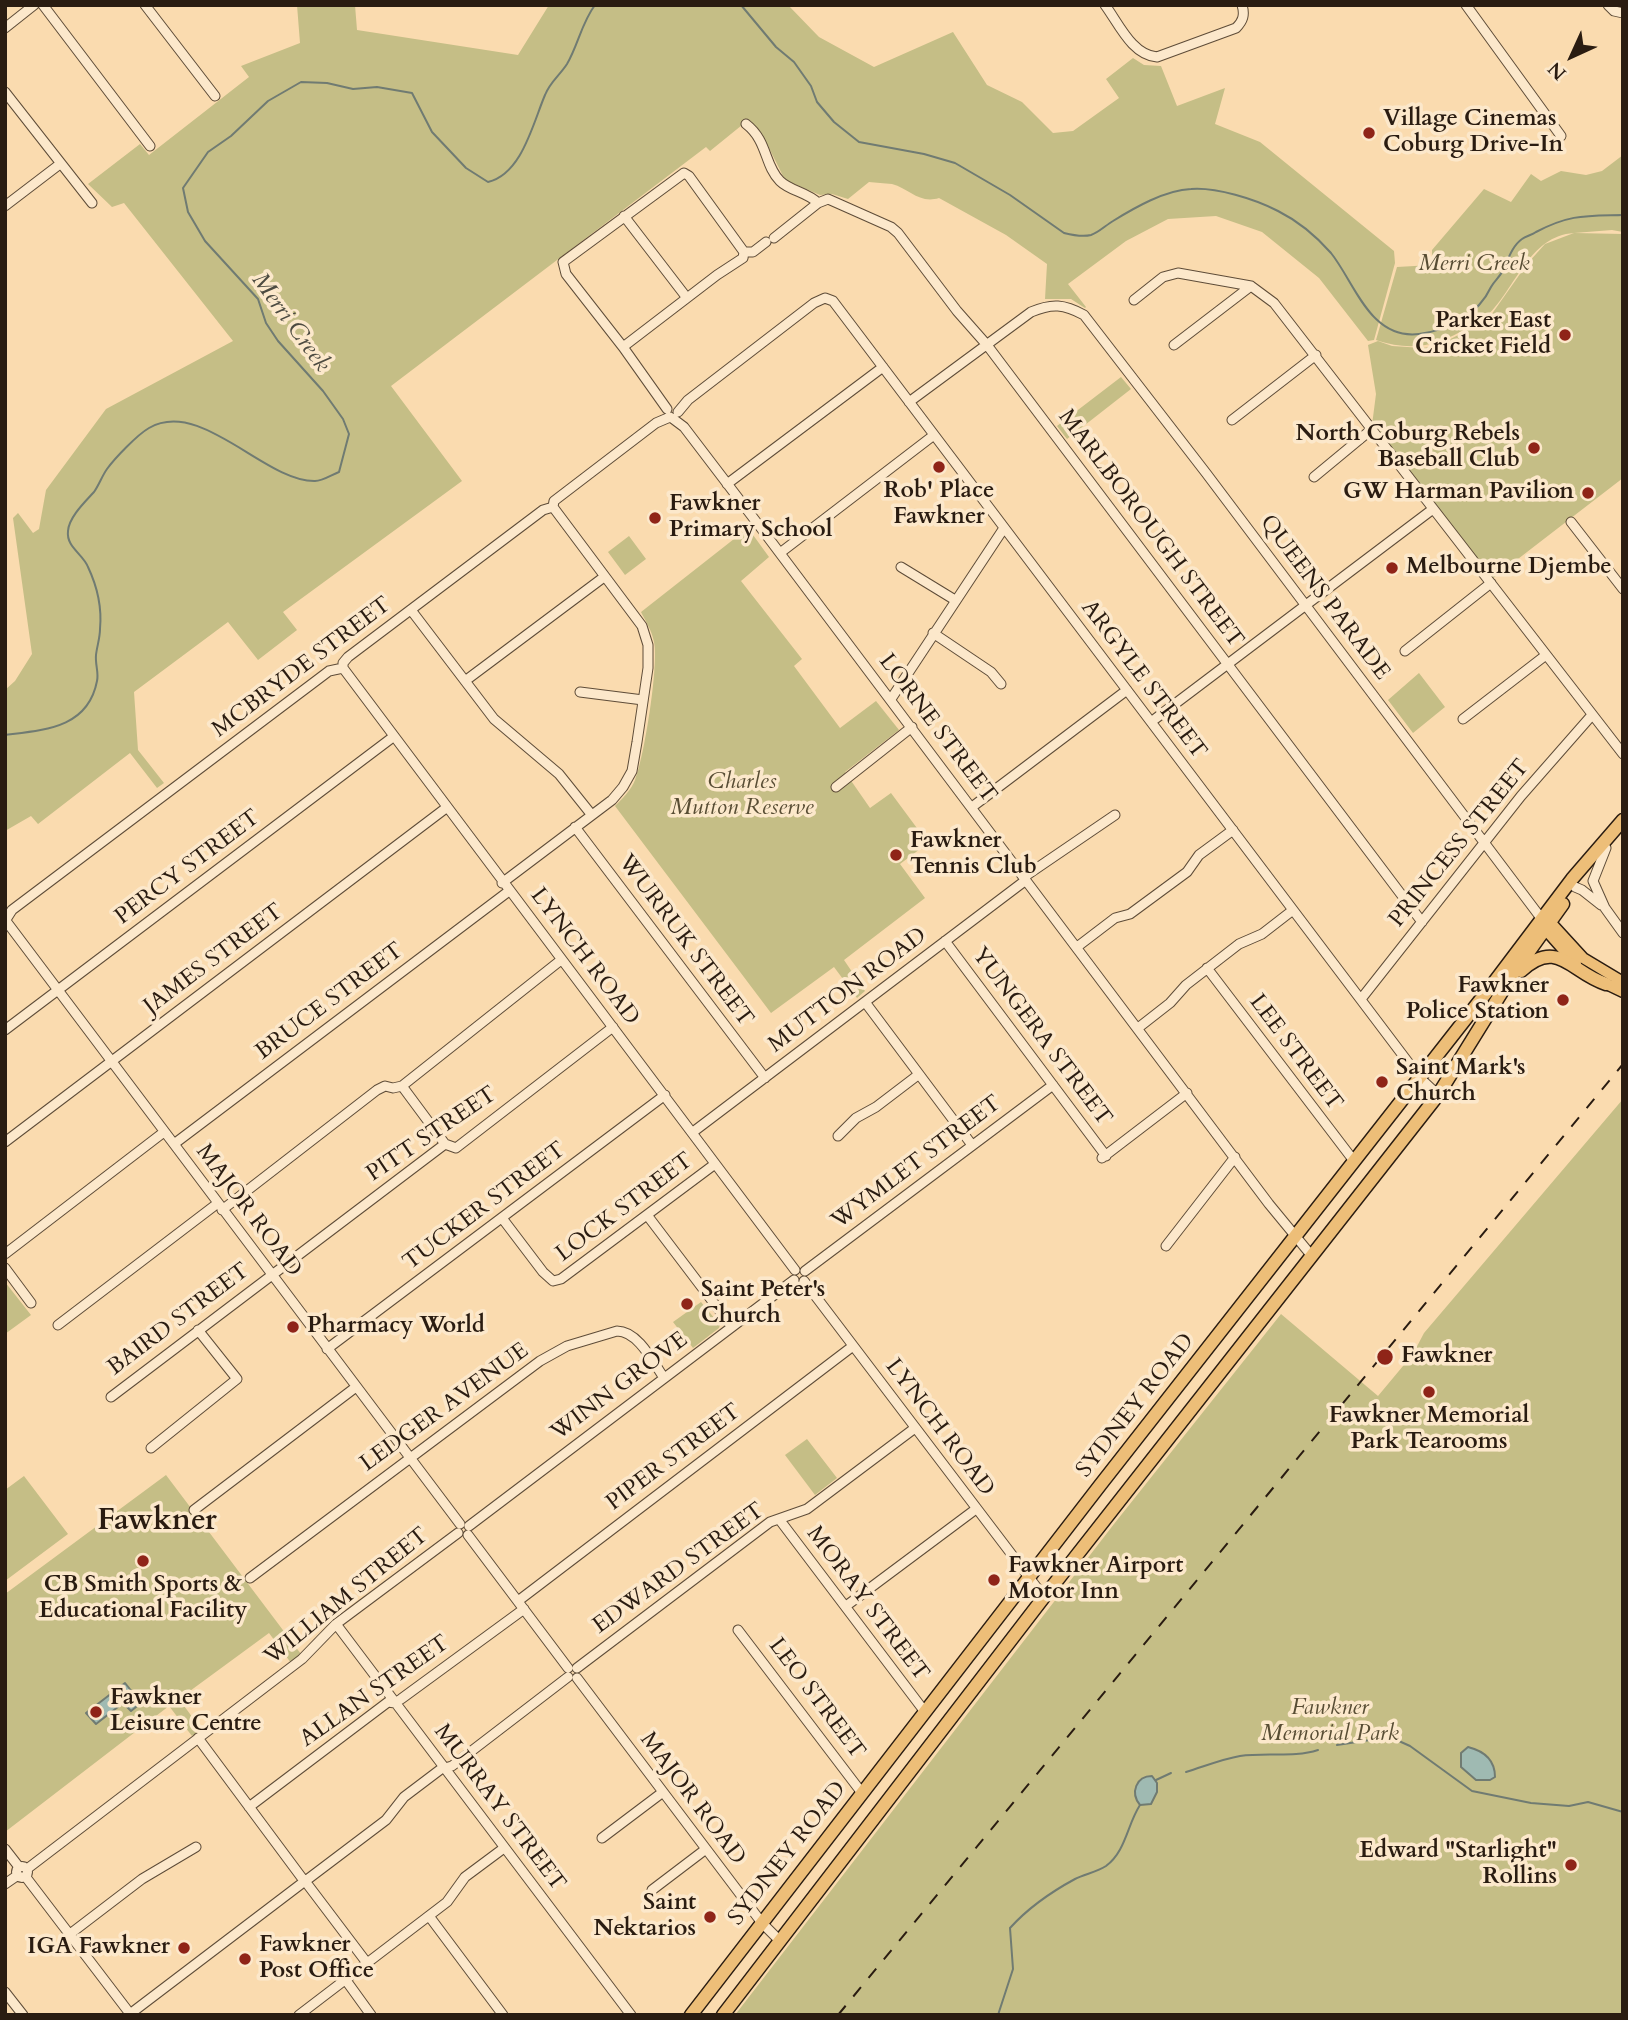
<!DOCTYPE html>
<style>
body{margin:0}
#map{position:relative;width:1628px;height:2020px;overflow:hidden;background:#fadbaf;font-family:Cardo,serif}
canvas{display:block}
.frame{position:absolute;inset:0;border:7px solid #2a1c11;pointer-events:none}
.north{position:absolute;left:1537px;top:21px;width:70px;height:70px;-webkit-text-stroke:5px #fce8cb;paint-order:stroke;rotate:225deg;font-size:19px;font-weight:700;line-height:28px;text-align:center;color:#2a1c11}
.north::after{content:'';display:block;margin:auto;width:24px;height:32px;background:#2a1c11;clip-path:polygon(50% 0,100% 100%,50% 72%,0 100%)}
</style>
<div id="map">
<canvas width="1628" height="2020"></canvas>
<div class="frame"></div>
<div class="north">N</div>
</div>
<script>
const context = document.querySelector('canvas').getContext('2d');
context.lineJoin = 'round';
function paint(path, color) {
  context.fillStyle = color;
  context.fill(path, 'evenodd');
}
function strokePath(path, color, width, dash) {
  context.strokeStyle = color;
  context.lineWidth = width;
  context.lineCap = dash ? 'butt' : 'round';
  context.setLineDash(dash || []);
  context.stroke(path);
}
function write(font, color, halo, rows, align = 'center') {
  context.font = font + ' Cardo,serif';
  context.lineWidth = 7;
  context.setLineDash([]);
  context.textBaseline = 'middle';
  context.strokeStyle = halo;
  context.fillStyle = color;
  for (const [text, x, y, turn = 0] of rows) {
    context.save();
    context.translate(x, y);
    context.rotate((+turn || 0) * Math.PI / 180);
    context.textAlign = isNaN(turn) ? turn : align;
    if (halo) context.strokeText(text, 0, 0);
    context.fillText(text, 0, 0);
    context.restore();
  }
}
paint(new Path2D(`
 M297,5H355L357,30L518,55L549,5H788L819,37L874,67L953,32L987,85L1022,102L1053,133L1073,131L1119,98L1106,79L1133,58L1144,65L1161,66L1177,106L1225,88L1215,124L1260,142L1394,251L1395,263L1374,340L1368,341L1319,278L1262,232L1216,216L1168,219L1126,241L1068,284L1086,307L1085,308L1071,299H1045L1047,264L1006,235L939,198C919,204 910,189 892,184C884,183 876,183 869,182L848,199L832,194L820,195L785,180L763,136L747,121L710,151L706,147L391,386L462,481L283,612L297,630L258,660L228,622L134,692L138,750L164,783L157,788L130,753L38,824L31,816L5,831V690L15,681L32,654L13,518L18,513L33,533L39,529L46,490L106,409L233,341L124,203L112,207L88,184L140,144L149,155L249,77L241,66L300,43Z
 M1623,155V232L1612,230L1574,233L1623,234V478L1492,579L1372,425L1376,394L1368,345L1378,341L1392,346L1423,348L1437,346L1462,333L1489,318L1527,264L1545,244L1574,233C1529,236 1516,288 1487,316C1482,320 1475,324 1469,327C1437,346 1412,352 1376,340L1397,267L1432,265V250L1484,189L1511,202L1531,174L1541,181L1561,171L1586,175L1602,171Z
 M1121,377L1131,389L1067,439L1057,426Z
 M748,528L769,557L741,581L802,659L794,666L840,728L876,701L899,730L845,772L870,808L891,793L928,843L900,864L925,898L844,960L865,991L857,998L834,967L771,1013L615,806C623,798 631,790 635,780C644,758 659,665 654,642C652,631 646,622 641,612Z
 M629,536L646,559L625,575L608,552Z
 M1419,673L1445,707L1413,733L1388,700Z
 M1623,1099V2015H735L1114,1524L1281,1314L1378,1396L1413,1354L1424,1333Z
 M5,1282L31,1315L5,1334Z
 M701,1302L720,1325L719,1328L693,1348L673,1322Z
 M807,1439L837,1478L815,1495L785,1455Z
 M166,1475L301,1654L291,1663L269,1633L179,1699L201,1729L192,1736L169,1706L5,1832V1594Z
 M24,1476L68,1534L5,1581V1490Z`), '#c5be86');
const water = new Path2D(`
 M125,1683L141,1703L131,1711L123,1703L96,1724L86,1713Z
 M1468,1747C1484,1751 1495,1760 1495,1777L1490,1780H1476L1461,1767V1753Z
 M1152,1776L1157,1783V1792L1151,1804L1140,1805C1130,1793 1136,1776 1152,1776Z`);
paint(water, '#9fbab2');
strokePath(water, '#707b72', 2);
strokePath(new Path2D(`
 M741,5L776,47L794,62L811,86L817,102L834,122L859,142L924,154L955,163L1010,195L1064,233C1072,235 1083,237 1091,235C1098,233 1106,225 1113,221C1134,208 1165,190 1191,189C1216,187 1255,199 1278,211C1298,221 1316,236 1331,253C1355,283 1370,340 1419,334C1449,330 1478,315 1491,287C1494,281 1500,277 1503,270C1508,260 1512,246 1522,239C1526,236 1532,235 1536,232C1570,214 1586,216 1623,215
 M5,735C45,730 88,728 97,681C99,673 95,664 96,655C97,646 100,638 100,629C102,608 97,586 88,567C83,554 66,547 68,531C69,517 85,502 94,492C99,485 102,476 107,469C115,458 137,435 149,428C201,398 265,482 315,481C323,481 331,475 339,472L349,434L343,419L323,391L278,341L266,323L258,299L205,241L188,212L183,188L208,152L231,136L268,101L301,82L327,83L353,89L377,87L412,93L432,132L466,168L488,182C522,174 533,123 545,95C550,82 560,75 567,64C578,45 582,22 595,5
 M1337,1745L1390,1737L1410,1746L1472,1791L1531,1803L1569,1806L1588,1802L1623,1812
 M1186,1772C1203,1767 1222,1759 1240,1756C1266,1752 1294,1758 1318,1750
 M1156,1780L1171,1773
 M998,2015L1013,1969L1010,1928C1029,1907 1051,1892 1075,1879C1085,1874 1097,1872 1106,1866C1126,1851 1127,1825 1140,1805`), '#707b72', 2);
const minor = new Path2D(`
 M43,5L150,146
 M145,5L215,96
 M1105,5C1119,24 1132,55 1157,57L1236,28C1243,21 1245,15 1242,5
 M1466,5L1561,136
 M1608,5L1614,11L1623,13
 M5,28L34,5
 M5,92L92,203
 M746,124C768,141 764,165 780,181C790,191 807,192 818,203
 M5,206L60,164
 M624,216L687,298
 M774,238L818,203L828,199L891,227L898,233L957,311L987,345L1422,922
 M744,252H753L766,242
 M1134,300L1163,277L1178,273L1251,286L1274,303L1623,754
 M1174,345L1251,286
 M623,347L717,275L743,258L744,252
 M909,402L1031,312C1052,303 1064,304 1084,315L1206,473L1541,918
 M667,409L623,347L566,274L563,262L684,173L689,176L744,252
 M678,412L688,400L814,303L825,298L833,301L1420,1078L1438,1095
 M672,418L684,427L764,532L1269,1204L1311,1255
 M1232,420L1316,355
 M1314,477L1372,429
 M727,484L883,367
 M1571,522L1623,589
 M780,553L934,435
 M901,567L955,600
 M411,610L494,719L559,774L591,814
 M933,633L991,672L1001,684
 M1405,651L1491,583
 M343,668L795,1270
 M465,681L604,577
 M580,692L643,700
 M891,699L1004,528
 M1463,719L1546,655
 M1151,722L1433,509
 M836,787L912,727
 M972,807L1127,690
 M575,827L765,1078
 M1606,848L1593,881L1605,908L1623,933
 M1024,877L1115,815
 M502,883L612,800L623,787L632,771L637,742L648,668V645L642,626L553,507
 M1575,887L1582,890L1601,905
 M5,921L12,910L329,671L343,668V663L348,657L543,510L553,507L554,501L656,423L670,417
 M6,921L460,1524
 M945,941L1106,1156
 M1077,947L1115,918L1130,914L1187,872L1199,855L1233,830
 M1207,968L1354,1161
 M1361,999L1521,796L1592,715
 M865,1002L972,1145
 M1138,1028L1170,1003L1186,985L1239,944L1262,934L1293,910
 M5,1030L393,737
 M402,1086L445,1144
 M693,1132L1026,880
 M838,1136L856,1118L876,1107L918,1075
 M5,1142L446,808
 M174,1144L509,891
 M1102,1158L1187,1093
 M222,1210L377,1090L385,1086L393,1088L402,1086L561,960
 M647,1215L732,1327
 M502,1218L543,1272L553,1281L561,1279L715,1164
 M1166,1246L1235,1157
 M5,1254L164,1132
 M5,1268L31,1303
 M805,1271L1053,1085
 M804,1281L1044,1597
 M58,1325L218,1203
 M327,1349L665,1095
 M111,1397L445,1144L456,1148L613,1027
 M151,1448L237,1379L198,1330
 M194,1510L356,1387
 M779,1519L925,1712
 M469,1526L794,1280
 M468,1535L568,1668
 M250,1578L540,1361L567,1346L617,1331C638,1331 653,1362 664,1378
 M518,1601L853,1346
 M846,1606L976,1509
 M336,1624L631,2015
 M738,1630L862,1793
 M577,1668L770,1522L807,1509L915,1428
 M577,1678L762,1923L780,1941
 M198,1738L302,1878
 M249,1807L388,1702L395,1703L401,1699L524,1609
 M602,1838L663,1792
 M5,1849L19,1867
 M16.5 1872a5.5 5.5 0 1 1 11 0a5.5 5.5 0 1 1-11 0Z
 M27,1869L302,1659L336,1624L458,1533
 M25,1876L131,2015
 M308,1879L386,1820L404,1797L441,1769L452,1766L568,1677
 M5,1884L18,1875
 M308,1885L367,1963
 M652,1890L706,1849
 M429,1916L503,2015
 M70,1934L142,1879L196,1847
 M345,1979L371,2015
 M5,1992L23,2015
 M130,2014L301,1884
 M299,2015L447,1902L465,1877L504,1848`);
const major = new Path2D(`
 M1544,919L1550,922L1583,958L1623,982
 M1543,922L1545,929L1576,964
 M1600,981L1623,992`);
const highway = new Path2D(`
 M1521,971C1558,937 1571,973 1606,984
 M691,2015L1101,1484L1489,989L1572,879L1623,820
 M723,2015L1044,1597L1438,1095L1513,974L1563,904`);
strokePath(minor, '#5e4c38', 11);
strokePath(major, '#2a1c11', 13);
strokePath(highway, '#2a1c11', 15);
strokePath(minor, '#fce8cb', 9);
strokePath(major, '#edbe78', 10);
strokePath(highway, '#edbe78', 12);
strokePath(new Path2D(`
 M838,2015L1623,1064`), '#2a1c11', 2, [12, 12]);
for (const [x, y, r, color] of [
 [1369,133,7,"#8f2418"],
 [1565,335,7,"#8f2418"],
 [1534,448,7,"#8f2418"],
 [939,467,7,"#8f2418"],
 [1588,493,7,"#8f2418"],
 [655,518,7,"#8f2418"],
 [1392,568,7,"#8f2418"],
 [896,855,7,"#8f2418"],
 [1563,1000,7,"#8f2418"],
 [1382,1082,7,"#8f2418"],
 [687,1304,7,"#8f2418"],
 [293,1327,7,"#8f2418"],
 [1385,1357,9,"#8f2418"],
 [1429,1392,7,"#8f2418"],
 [143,1561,7,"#8f2418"],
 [994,1580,7,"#8f2418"],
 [96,1712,7,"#8f2418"],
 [1571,1865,7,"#8f2418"],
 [710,1917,7,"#8f2418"],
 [184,1948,7,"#8f2418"],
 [245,1959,7,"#8f2418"]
]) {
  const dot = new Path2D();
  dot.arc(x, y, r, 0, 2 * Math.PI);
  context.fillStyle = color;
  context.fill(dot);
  strokePath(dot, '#fce8cb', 2.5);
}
write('bold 23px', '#2a1c11', '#fce8cb', [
 ["Village Cinemas",1383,120],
 ["Coburg Drive-In",1383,146],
 ["Parker East",1551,322,"right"],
 ["Cricket Field",1551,348,"right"],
 ["North Coburg Rebels",1520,435,"right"],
 ["Baseball Club",1520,461,"right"],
 ["Rob' Place",939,492,"center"],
 ["Fawkner",939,518,"center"],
 ["GW Harman Pavilion",1574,493,"right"],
 ["Fawkner",669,505],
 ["Primary School",669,531],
 ["Melbourne Djembe",1406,568],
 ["Fawkner",910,842],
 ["Tennis Club",910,868],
 ["Fawkner",1549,987,"right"],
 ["Police Station",1549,1013,"right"],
 ["Saint Mark's",1396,1069],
 ["Church",1396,1095],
 ["Saint Peter's",701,1291],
 ["Church",701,1317],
 ["Pharmacy World",307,1327],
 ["Fawkner",1401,1357],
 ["Fawkner Memorial",1429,1417,"center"],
 ["Park Tearooms",1429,1443,"center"],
 ["Fawkner Airport",1008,1567],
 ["Motor Inn",1008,1593],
 ["CB Smith Sports &",143,1586,"center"],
 ["Educational Facility",143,1612,"center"],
 ["Fawkner",110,1699],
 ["Leisure Centre",110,1725],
 ["Edward \"Starlight\"",1557,1852,"right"],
 ["Rollins",1557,1878,"right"],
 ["Saint",696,1904,"right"],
 ["Nektarios",696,1930,"right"],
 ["Fawkner",259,1946],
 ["Post Office",259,1972],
 ["IGA Fawkner",170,1948,"right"]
], 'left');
write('italic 23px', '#584d34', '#fce8cb', [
 ["Merri Creek",1474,265],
 ["Charles",742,783],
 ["Mutton Reserve",742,809],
 ["Fawkner",1330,1709],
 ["Memorial Park",1330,1735]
]);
write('23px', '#2a1c11', '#fce8cb', [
 ["MARLBOROUGH STREET",1150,529,53],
 ["QUEENS PARADE",1324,598,53],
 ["MCBRYDE STREET",302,668,-37],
 ["ARGYLE STREET",1143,680,53],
 ["LORNE STREET",937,729,53],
 ["PRINCESS STREET",1460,844,-51],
 ["PERCY STREET",188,868,-37],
 ["WURRUK STREET",685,941,53],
 ["LYNCH ROAD",584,957,53],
 ["JAMES STREET",214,960,-37],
 ["MUTTON ROAD",848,991,-37],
 ["BRUCE STREET",330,1002,-37],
 ["YUNGERA STREET",1041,1037,53],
 ["LEE STREET",1295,1053,53],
 ["PITT STREET",432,1135,-34],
 ["WYMLET STREET",917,1163,-37],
 ["TUCKER STREET",485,1207,-37],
 ["LOCK STREET",625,1208,-37],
 ["MAJOR ROAD",248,1211,53],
 ["BAIRD STREET",179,1320,-37],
 ["WINN GROVE",620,1387,-37],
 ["SYDNEY ROAD",1136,1406,-52],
 ["LEDGER AVENUE",445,1408,-36],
 ["LYNCH ROAD",939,1428,53],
 ["PIPER STREET",674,1458,-37],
 ["EDWARD STREET",679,1569,-36],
 ["WILLIAM STREET",347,1597,-39],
 ["MORAY STREET",867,1604,53],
 ["ALLAN STREET",375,1692,-35],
 ["LEO STREET",816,1699,53],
 ["MAJOR ROAD",692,1799,53],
 ["MURRAY STREET",499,1808,53],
 ["SYDNEY ROAD",788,1854,-52]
]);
write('italic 24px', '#4d4b41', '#fce8cb', [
 ["Merri Creek",290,323,54]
]);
write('bold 30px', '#2a1c11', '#fce8cb', [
 ["Fawkner",157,1522]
]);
</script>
